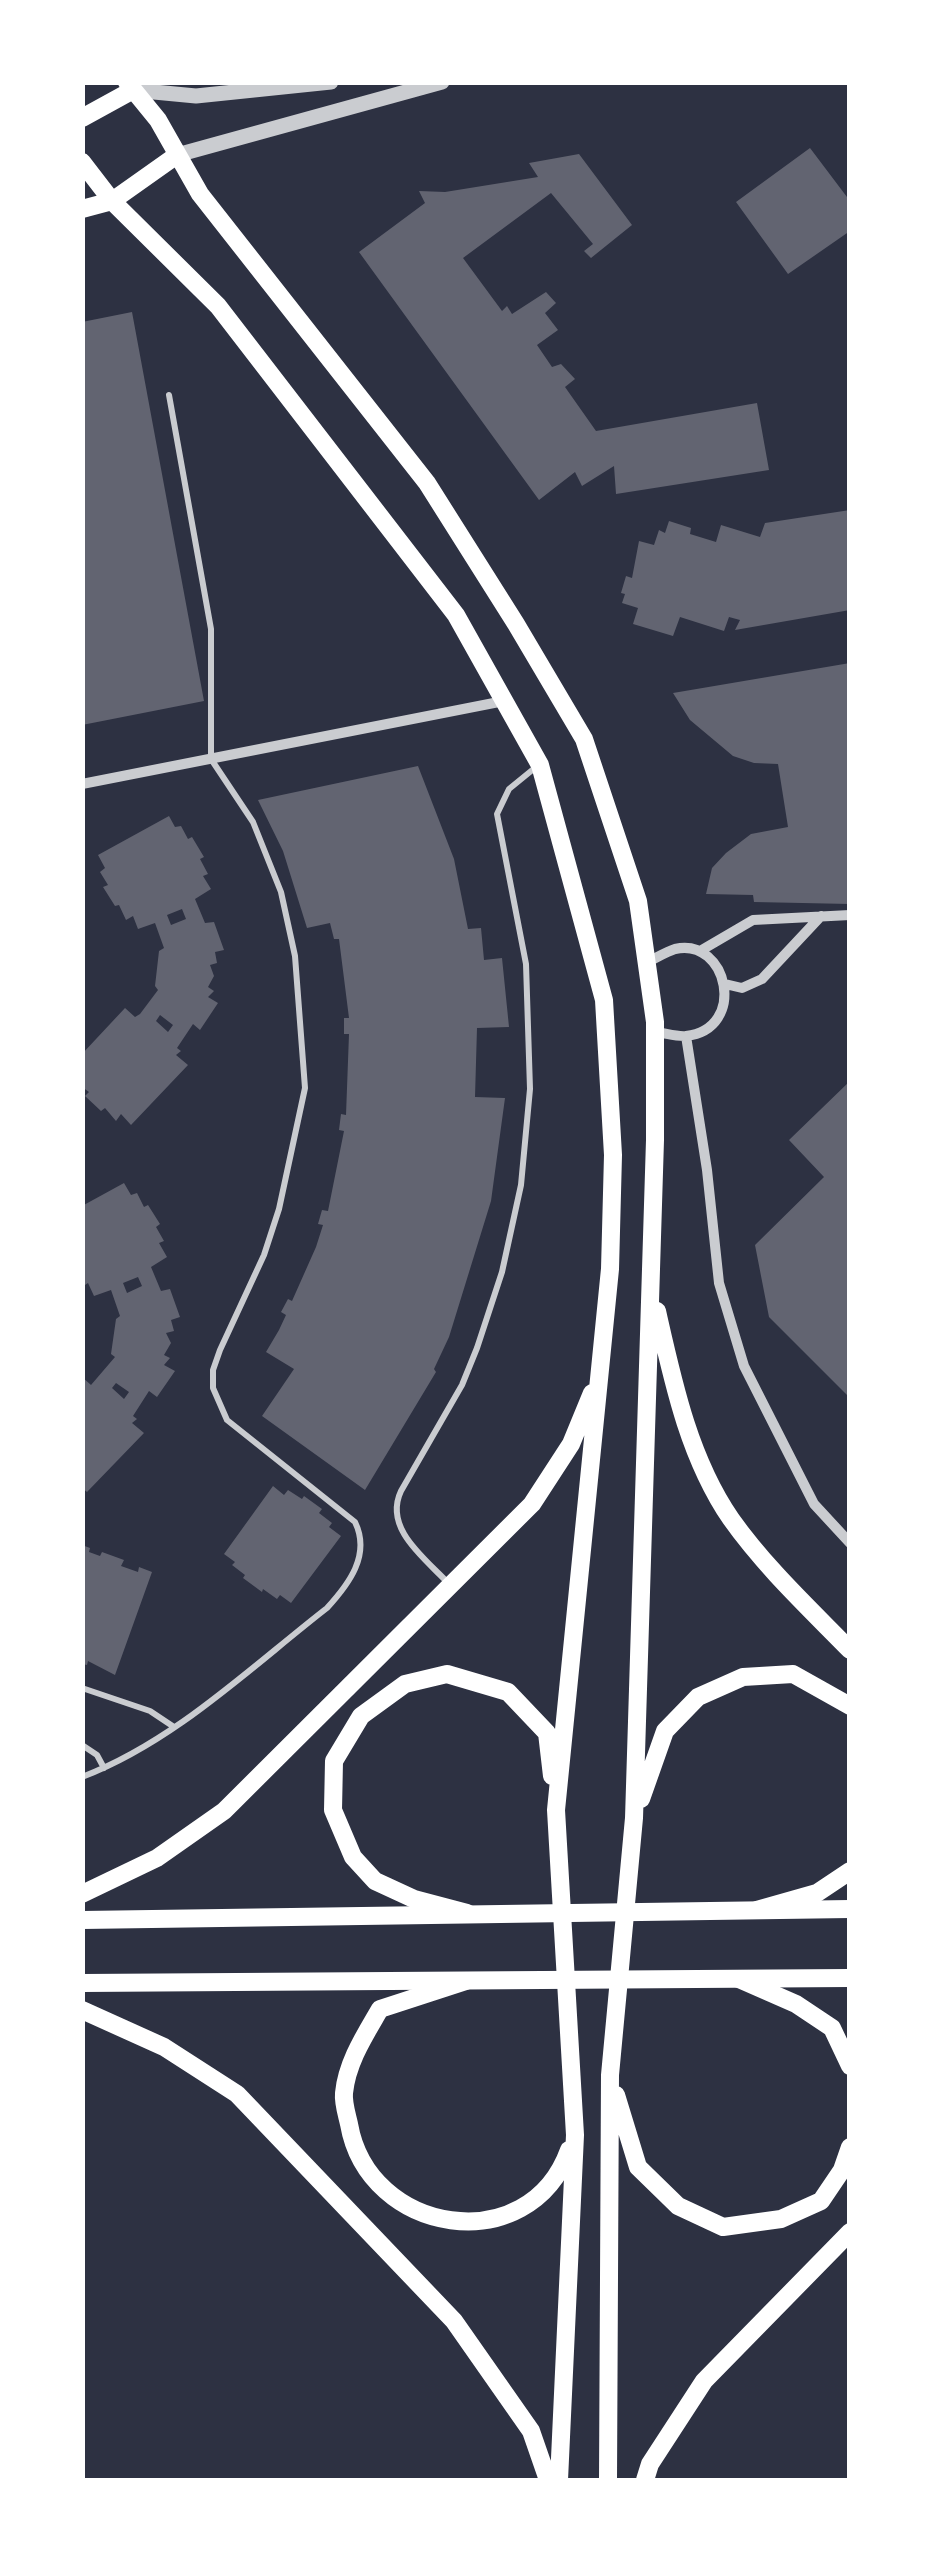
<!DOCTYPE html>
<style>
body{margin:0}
#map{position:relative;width:932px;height:2563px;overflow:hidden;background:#2d3142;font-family:Inter,sans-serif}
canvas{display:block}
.frame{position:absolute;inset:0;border:85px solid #fff;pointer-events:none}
</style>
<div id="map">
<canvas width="932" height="2563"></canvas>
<div class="frame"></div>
</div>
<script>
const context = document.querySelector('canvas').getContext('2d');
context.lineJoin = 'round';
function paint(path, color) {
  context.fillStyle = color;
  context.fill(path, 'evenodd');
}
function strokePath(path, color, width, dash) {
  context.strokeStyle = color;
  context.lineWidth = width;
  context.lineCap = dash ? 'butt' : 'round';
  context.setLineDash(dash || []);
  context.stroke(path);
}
paint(new Path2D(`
 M810,148L850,201V231L788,274L736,202Z
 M579,154L632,225L591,258L584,251L593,244L551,193L463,258L502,311L507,306L512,314L546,292L556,303L545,313L558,330L537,345L552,367L561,364L575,379L565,387L596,431L757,403L769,470L616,494L614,466L582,486L575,472L539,500L359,252L425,203L419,191L445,192L538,177L529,163Z
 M132,312L204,701L82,725V322Z
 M850,510V610L735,630L740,620L729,617L724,631L680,617L673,636L633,624L638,608L622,603L625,594L621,593L626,576L632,578L639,541L654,545L659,530L665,533L669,521L691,528L690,534L716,542L721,525L760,537L765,523Z
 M850,663V904L754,902L753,895L706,894L712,868L726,853L751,834L788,827L778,764L754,763L733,756L690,720L673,693Z
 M418,766L454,859L468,929L481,928L484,960L502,958L509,1027L477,1028L475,1097L505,1098L491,1201L449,1337L434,1369L436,1372L365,1490L262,1416L294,1369L266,1352L279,1330L286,1315L281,1312L288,1299L292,1301L316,1247L323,1225L318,1224L322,1210L328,1211L344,1131L339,1130L341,1114L346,1115L349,1034H344V1018H349L339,939H334L330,923L307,928L283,851L258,800Z
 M169,816L175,827L181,826L188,839L192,837L204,857L200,859L208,874L203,876L211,889L195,899L205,923L214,922L224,950L215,952L217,963L210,965L214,976L208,987L214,991L208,997L218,1003L200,1030L193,1024L177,1048L181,1051L176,1055L188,1065L131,1125L121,1114L116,1121L105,1108L101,1111L85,1096L89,1092L82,1087V1054L125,1008L135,1017L140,1014L158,990L155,986L159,951L164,948L155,923L138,929L133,916L126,920L119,905L115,906L103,887L108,885L100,872L105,868L98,855ZM182,909L186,919L171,925L167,915ZM160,1015L173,1025L168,1032L156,1021Z
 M850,1081V1398L769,1317L755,1245L824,1177L789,1140Z
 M124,1183L131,1195L137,1193L144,1207L148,1205L160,1224L156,1227L164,1241L159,1243L167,1257L151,1267L161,1291L170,1289L180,1317L171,1320L174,1331L166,1333L171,1343L164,1355L170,1358L164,1365L175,1371L157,1397L149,1391L133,1416L137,1419L132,1423L144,1433L87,1492L82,1488V1377L91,1385L115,1357L111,1354L116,1319L120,1316L111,1290L94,1296L88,1283L82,1287V1206ZM138,1277L142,1286L127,1293L123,1283ZM116,1383L129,1392L124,1399L112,1388Z
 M273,1486L284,1495L288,1490L302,1499L304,1496L322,1509L319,1513L332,1523L329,1527L341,1536L291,1603L280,1595L277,1599L263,1589L262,1592L243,1578L245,1575L232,1565L235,1562L224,1554Z
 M82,1545L90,1548L89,1552L100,1556L102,1552L124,1560L121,1566L138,1572L139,1567L152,1572L115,1675L88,1661L87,1665L82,1664Z`), '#626471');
strokePath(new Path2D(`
 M449,1584C426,1559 383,1529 401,1491L462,1385L477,1348L502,1272L521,1185L530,1089L526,964L497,814L509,789L536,767
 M82,1688L150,1711L174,1727
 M82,1745L97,1755L104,1768
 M82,1777C174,1742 251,1667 327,1608C349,1584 371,1555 355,1522L227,1420L213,1388V1370L220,1350L264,1255L279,1209L305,1088L295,956L281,892L253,822L211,759V629L169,395`), '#caccd0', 6);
strokePath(new Path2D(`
 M82,784L504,701
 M700,951L753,920L850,915
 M647,962C656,958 666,952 675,949C728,937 748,1029 686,1036C677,1037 665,1033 655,1032
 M725,984L742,988L762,979L821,916
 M686,1036L707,1170L719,1283L744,1366L814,1504L850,1543`), '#caccd0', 10);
strokePath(new Path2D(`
 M133,90L196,96L331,82
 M177,155L442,82`), '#caccd0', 15);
strokePath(new Path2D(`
 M82,118L133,90
 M82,209L112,201L177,155
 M82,1920L850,1909
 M82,1983L850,1978`), '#fff', 18);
strokePath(new Path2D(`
 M127,82L158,120L200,194L427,483L516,624L584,739L638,901L655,1022V1140L634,1818L610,2075L608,2480
 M82,162L112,201L218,306L456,615L540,765L604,1000L613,1155L610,1269L556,1810L575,2135L559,2480
 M657,1311C673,1382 689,1458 731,1519C765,1567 809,1608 850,1650
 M641,1799L665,1731L698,1697L743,1677L793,1674L850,1706
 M82,1894L157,1858L224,1811L532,1504L571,1444L592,1393
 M757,1910L817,1893L850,1871
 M467,1913L414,1899L375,1881L353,1857L333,1810L334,1761L361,1716L405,1684L447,1674L508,1692L547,1733L552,1776
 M739,1979L796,2004L832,2028L850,2066
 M466,1981L380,2009C365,2035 347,2062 344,2093C343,2103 347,2115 349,2124C368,2235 529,2261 569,2150
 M82,2010L164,2047L237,2094L454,2321L531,2431L548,2480
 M616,2095L638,2167L678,2206L723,2227L781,2219L821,2201L842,2170L850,2147
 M645,2480L650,2464L704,2381L850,2232`), '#fff', 18);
</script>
